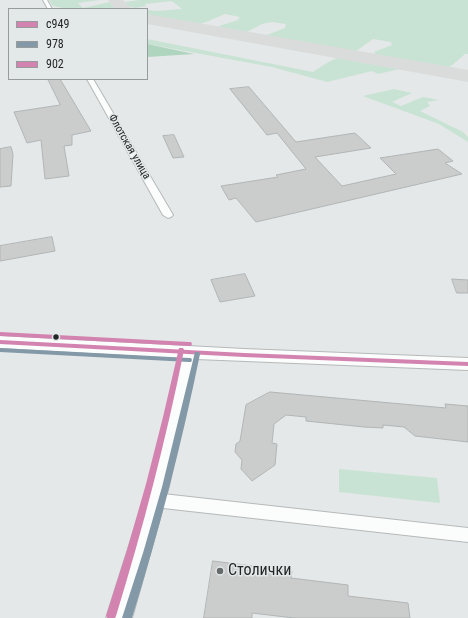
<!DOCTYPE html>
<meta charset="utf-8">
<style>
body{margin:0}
#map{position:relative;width:468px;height:618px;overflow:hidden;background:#e4e8e8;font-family:"Roboto Condensed",sans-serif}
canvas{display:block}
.legend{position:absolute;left:8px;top:8px;width:140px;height:72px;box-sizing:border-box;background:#e3e9e9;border:1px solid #979b9b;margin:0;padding:5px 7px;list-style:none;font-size:12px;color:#242626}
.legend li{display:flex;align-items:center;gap:8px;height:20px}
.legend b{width:20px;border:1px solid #979b9b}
</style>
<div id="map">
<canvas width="468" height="618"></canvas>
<ul class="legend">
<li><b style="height:5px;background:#d383b0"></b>с949</li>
<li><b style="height:5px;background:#8399a8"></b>978</li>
<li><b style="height:5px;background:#d383b0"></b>902</li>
</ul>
</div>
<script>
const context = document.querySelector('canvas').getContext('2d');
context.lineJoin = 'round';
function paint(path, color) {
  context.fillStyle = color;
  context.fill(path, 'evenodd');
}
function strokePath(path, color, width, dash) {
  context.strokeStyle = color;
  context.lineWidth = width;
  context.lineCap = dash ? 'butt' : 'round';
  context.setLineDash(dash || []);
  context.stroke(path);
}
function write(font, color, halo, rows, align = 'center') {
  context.font = font + ' "Roboto Condensed",sans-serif';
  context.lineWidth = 3;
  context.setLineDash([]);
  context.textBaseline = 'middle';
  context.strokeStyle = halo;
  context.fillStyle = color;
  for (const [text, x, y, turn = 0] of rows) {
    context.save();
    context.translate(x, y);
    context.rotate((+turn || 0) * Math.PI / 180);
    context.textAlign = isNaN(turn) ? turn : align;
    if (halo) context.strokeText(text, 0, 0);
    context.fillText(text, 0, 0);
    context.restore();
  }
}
paint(new Path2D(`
 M49,0H100L78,3L83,8L110,2L114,3L119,9H69L53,6Z
 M140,0H468V54H465L451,66L443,69L379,57L374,52L392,45L391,42L373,39L356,51L346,52L268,37L267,35L285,28L286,24L272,22L262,24L243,34L223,30L219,26L238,20L240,17L225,14L206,22L195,25L147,16V10L156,11L182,9L172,1L145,4L146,6L135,8L128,6L125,2Z
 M147,39L313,72C324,65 333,57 346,57L404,68L378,74L372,71L327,82L272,67L147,44Z
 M394,89L412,93L392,102L401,106L423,97L439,100L427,102L430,106L420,111L463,132L468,137V142L439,124L363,96Z
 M339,469L437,478L440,503L339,492Z`), '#c8e3d3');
paint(new Path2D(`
 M147,44L194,54L147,57Z`), '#afd5bf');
paint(new Path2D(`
 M108,0H123L132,9H115Z
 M147,14L468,70V82L147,24Z`), '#dadcdc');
const building = new Path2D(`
 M48,79H60L91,131L72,135V145L64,146L69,176L45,179L41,140L27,143L14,112L60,105Z
 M249,87L296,142L355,133L371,148L315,157L342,186L396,174L380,158L438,149L453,161L445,163L462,174L256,222L236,198L229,200L221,186L278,177L276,175L306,169L277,133L267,135L230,89Z
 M174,135L184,157L173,158L163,136Z
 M11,147L13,154L11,186L0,187V149Z
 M52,237L55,251L0,261V246Z
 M245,274L255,296L220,302L211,280Z
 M452,279L468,280V293H457Z
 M270,392L446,408L445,404L468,406V442L415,436L404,427L383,425V428L364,427L306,421V417L286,415L274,424L272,443L277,444L275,465L252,481L241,469L242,460L235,452L236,444L240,441L246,405Z
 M213,561L292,571L291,578L348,585V596L408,603L410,618H294L252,613V618H204Z`);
paint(building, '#cbcdcd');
strokePath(building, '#b2b5b5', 1);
const street = new Path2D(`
 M43,0H47L52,9H48Z
 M87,79H93L173,215L171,217L168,218L163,215Z
 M154,493L468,528V542L154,507L149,505L147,500L149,495Z`);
const secondary = new Path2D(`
 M0,336L244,349L468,358V370L196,359L169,486L132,618H106L148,486L179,358L0,348Z`);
strokePath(street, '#b6b9b9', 2);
strokePath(secondary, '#b6b9b9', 2);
paint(street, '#fbfcfc');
paint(secondary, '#fbfcfc');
paint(new Path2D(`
 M0,340L244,353L468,362V366L244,357L0,344Z`), '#d383b0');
paint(new Path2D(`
 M0,348L189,358H191L192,360L191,362H189L0,352Z
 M195,352H199L200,354C182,443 159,531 132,618H122L143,553L162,487Z`), '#8399a8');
paint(new Path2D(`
 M0,332L189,342H191L192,344L191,346H189L0,336Z
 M179,348H183L184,350C166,440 143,528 116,616L115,618H107L106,616L127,550L146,484L163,417Z`), '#d383b0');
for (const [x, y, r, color] of [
 [56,337,3.5,"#242626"],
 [220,571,4,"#676a6a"]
]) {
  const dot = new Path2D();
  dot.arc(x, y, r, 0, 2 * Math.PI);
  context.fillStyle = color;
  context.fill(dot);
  strokePath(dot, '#e3e9e9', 1.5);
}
write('11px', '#242626', '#e3e9e9', [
 ["Флотская улица",129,147,60]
]);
write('16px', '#242626', '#e3e9e9', [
 ["Столички",228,571]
], 'left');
</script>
